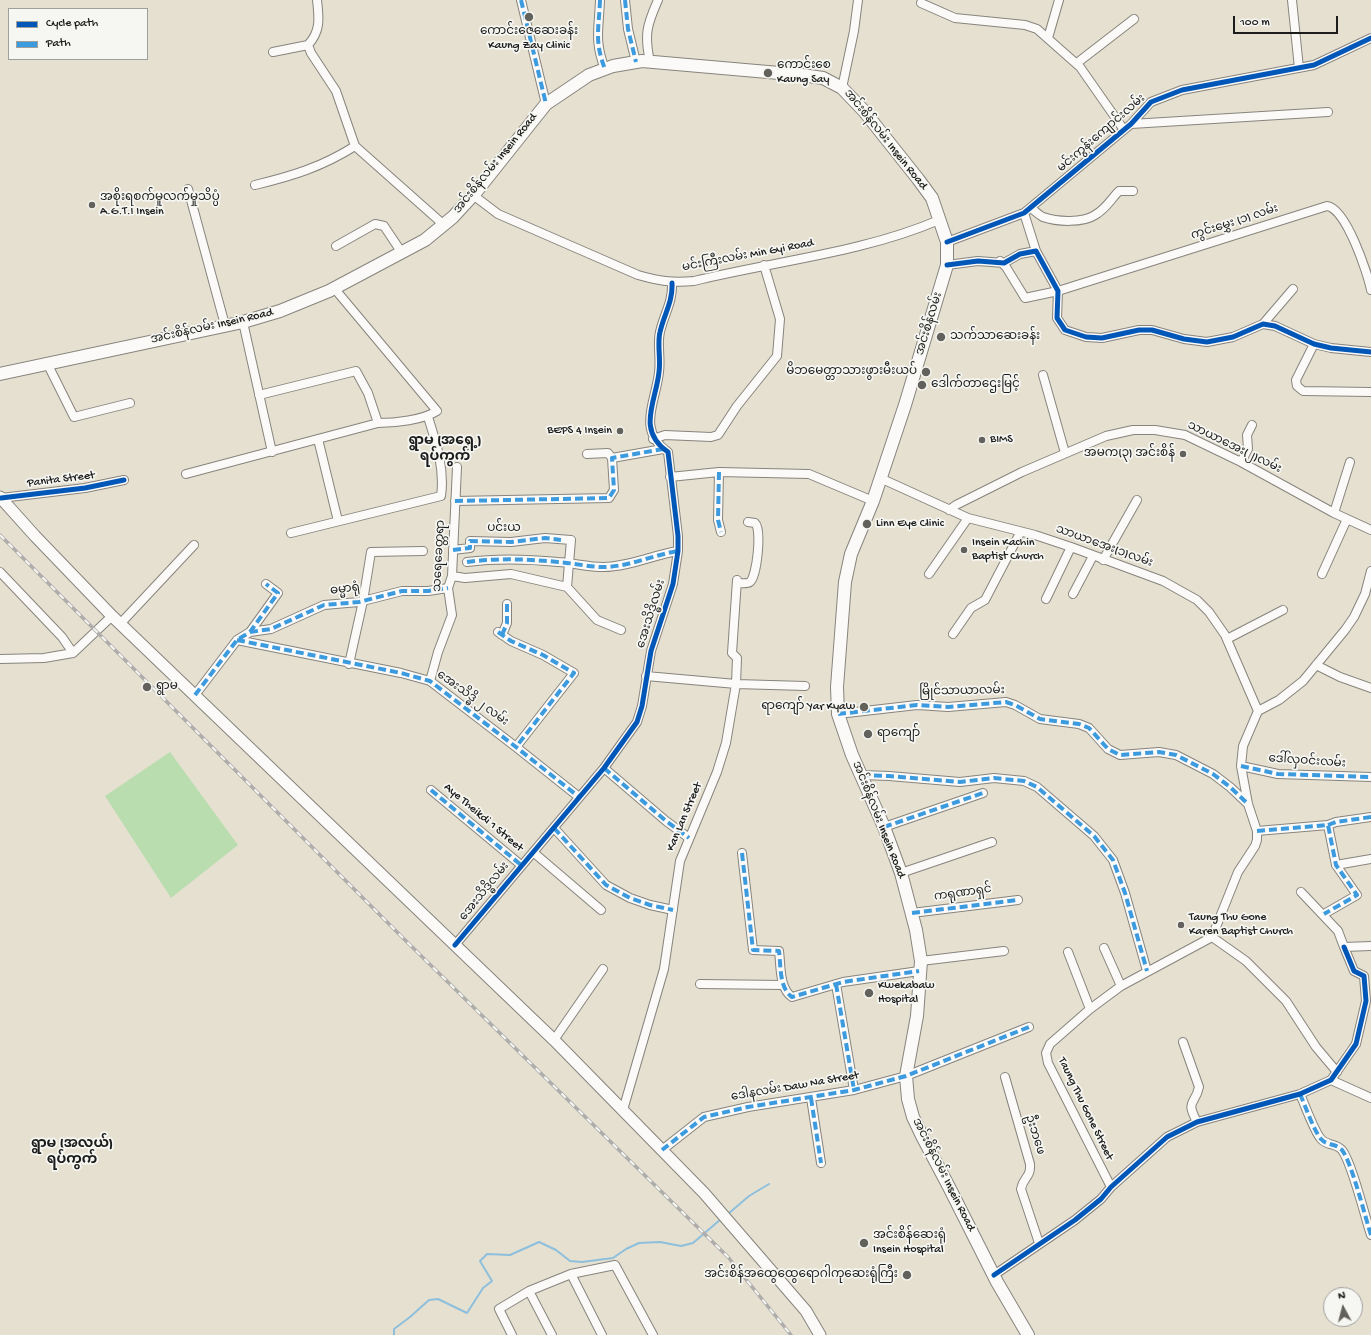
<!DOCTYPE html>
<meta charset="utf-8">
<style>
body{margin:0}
#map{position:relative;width:1371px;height:1335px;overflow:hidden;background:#e6e0d1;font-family:"Gochi Hand",sans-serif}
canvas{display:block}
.legend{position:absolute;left:8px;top:8px;width:140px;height:52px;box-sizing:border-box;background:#f6f6f2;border:1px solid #9f9f9c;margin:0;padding:5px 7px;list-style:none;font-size:12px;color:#1c1c1c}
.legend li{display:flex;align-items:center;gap:8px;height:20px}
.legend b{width:20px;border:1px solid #9f9f9c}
.north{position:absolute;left:1323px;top:1287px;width:40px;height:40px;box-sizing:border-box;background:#f6f6f2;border:1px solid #9f9f9c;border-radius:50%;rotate:353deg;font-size:11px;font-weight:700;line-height:16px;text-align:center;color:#1c1c1c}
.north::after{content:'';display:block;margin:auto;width:14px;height:18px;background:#63615b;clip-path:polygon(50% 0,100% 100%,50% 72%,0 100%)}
.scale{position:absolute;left:1233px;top:16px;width:105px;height:18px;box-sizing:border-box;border:2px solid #1c1c1c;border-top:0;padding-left:5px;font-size:12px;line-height:14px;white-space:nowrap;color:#1c1c1c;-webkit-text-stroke:3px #f6f6f2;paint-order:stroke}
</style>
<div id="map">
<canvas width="1371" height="1335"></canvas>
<ul class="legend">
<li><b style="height:5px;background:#0057b8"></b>Cycle path</li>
<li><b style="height:5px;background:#3c9bdf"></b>Path</li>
</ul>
<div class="north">N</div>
<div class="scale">100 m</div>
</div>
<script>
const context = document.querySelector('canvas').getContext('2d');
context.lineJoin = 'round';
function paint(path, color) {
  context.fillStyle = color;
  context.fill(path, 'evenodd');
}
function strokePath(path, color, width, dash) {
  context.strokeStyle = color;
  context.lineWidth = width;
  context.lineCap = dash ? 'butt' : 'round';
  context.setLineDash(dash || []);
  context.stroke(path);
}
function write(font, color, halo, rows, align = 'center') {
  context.font = font + ' "Gochi Hand","Noto Sans Myanmar",sans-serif';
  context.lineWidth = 3.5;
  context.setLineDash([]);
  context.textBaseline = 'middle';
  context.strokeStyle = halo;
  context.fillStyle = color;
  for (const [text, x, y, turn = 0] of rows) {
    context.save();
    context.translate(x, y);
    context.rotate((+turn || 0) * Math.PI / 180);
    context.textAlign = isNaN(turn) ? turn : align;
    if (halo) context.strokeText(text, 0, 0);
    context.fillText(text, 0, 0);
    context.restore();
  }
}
paint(new Path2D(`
 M170,752L238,845L171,898L105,796Z`), '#b9ddaf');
strokePath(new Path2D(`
 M728,1214L749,1196L769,1184
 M394,1335V1329L410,1317L429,1300L438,1299L467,1313L483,1288L492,1281L480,1261L487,1254L510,1255L539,1242L556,1250L570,1261L582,1262L613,1258L626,1249L639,1243L660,1242L681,1246L693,1243L721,1219`), '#8ebfdc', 2);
const minor = new Path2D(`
 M317,0C319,18 321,31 308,45L311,53L336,91L355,146L444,225
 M521,0L546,104
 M600,0C599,29 594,41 605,69
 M625,0L628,29L636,62
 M1292,0L1299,68
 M921,3L955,18L1025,25L1037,29L1080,67L1124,130
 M1048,38L1059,0
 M273,52L308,45
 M650,62C644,34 647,25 658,0
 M1077,63L1134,19
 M842,88L854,31L858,0
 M1131,124L1328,112
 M255,185C292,176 322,167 355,146
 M188,189L225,325
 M473,195L498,214L638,275C659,281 672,283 694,281C775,261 862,253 939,220
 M1031,208C1035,211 1039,215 1043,217C1057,222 1083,223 1095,215C1106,209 1111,199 1119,191H1133
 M1024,213L1036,251
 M947,242L1024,213L1131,124L1151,102L1182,90L1314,65L1371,38
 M336,246L375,224L384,226L402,253
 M1000,261L1006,267L1025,298L1058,291L1327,206C1346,208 1368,274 1371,290
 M947,265L978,261L1004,263L1020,254L1036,251L1058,291L1057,318L1065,330L1086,337L1102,338L1139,330H1152L1184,339L1207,342L1233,337L1263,324L1275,326L1314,344L1331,348L1371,352
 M243,322L272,452
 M1263,324L1293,289
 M1314,344L1296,380L1297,386L1303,391L1371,392
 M47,363L74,417L130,403
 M1043,375L1065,453
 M259,395L356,371L368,393L378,423C395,423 423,420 437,411L334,288
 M318,439L338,521
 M653,439L665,435L711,437L718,435L737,406L777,356L780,319L764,265
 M587,454L608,453L612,458
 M1241,462L1248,449L1247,435L1252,425
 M719,472L718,520L721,532
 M186,474L378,423
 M670,477L719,472L809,474L873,501
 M880,478L968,518L1035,535L1071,547L1163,581L1197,600L1209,612L1225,635L1258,711
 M1,498L85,488L124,480
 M455,501L609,498L614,490L612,458L663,449
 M949,510L956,505L1022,472L1106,436L1133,430H1155L1185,435L1241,462L1334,513L1371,530
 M1334,513L1350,462
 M291,533L441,496C445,469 436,442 428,417
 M453,550L470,548V541L511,542L545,538L571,540L567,587
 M1103,560L1137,500
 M467,562C498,558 527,559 558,562C573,563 589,567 603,567C628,567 653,555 678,551
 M0,572L62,637L73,653
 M929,574L968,518
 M1322,574L1347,519
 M452,576L465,578L511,574L567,587L597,620L621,630
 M738,583C741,583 747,584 750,582C757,576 762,529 755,523L748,522
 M1073,594L1093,556
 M1046,599L1071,547
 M120,624L194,545
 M250,632L271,629L324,605L359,602L402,591H428L448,588
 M498,632L511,641L543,655L574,673L516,747
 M953,634L971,608L985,600L1020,533
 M502,635L507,623V604
 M1227,639L1283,610
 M237,640L401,673L430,681L516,747L579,797
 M0,659L44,658L73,653L112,616
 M349,664L363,601L371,552L423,551
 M1316,665L1340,677L1371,688
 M646,676L736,684L805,686
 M430,681L438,652L452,615L448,588L452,576L457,467
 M195,695L237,640L250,632L278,593L266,584
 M1258,711L1279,700L1303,681L1345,630L1354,617L1365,594L1371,571
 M838,714L917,705L948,707L1006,702L1015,705L1040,719L1079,724L1089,728L1108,749L1120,755L1159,752L1176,755L1213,774L1230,787L1248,804
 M1241,766L1278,774L1371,777
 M604,768L666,821L689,838
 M862,775L889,776L960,782L994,778L1024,781L1037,787L1094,836L1113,860L1125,893L1147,971
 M431,790L521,865
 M1328,825L1336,822L1371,817
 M884,827L983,793
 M554,828L606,885L630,898L650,905L673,910
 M1257,831L1328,825L1336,865L1357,895L1324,914
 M533,852L601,910
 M742,853L753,950L779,951C781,966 779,988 792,997L843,982L919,971
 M1336,865L1371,859
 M901,873L992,842
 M1301,892L1338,931L1344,947L1371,946
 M912,913L1018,900
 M1212,937L1238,872L1255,846L1257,840V831L1248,804L1241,766L1243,746L1258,711
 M1212,937L1246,961L1286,1001L1316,1047L1337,1072
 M455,945L604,768L637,722L642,706L651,651L673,584L678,551V536L668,452C636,430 656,402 659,372C661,359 657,344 660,332C664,314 673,302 672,283
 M1104,948L1121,986
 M1068,952L1090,1009
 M921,961L1004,951
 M700,984L783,985
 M836,984L854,1090
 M554,1040L603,969
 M1183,1042L1199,1087C1195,1106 1185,1099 1197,1122
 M1005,1077L1030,1164C1031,1178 1023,1177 1021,1189L1039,1243
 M1331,1080L1371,1098
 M1300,1094C1305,1105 1314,1131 1321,1139C1327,1146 1336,1143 1342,1150C1352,1163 1365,1217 1371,1235
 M811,1098L821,1163
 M623,1110L664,969L680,861L717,772L726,743L736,684L737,658L732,653L737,580
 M662,1150L704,1117L748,1107L854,1090L906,1076L1029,1027
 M1111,1187L1048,1063L1046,1053L1050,1044L1090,1009L1121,986L1212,937
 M571,1274L602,1335
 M994,1275L1075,1220L1101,1199L1111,1187L1167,1137L1197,1122L1300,1094L1331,1080L1356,1044L1366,1001L1364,976L1354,971L1344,947
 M529,1291L552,1335
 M512,1335L499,1309L529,1291L571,1274L615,1265L653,1335`);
const secondary = new Path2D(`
 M0,497L35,536L112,616L554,1040L704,1193L806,1311L820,1335`);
const primary = new Path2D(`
 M0,374L243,322L280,311L329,291L425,240L453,217L476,192L546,104L589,75L613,66L642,61L802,75L823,78L842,88L864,111L918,179L932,198L947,242V265L905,405L873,501L851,554L845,582L837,687L838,714L852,755L884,827L901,873L916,930L921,961L917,1016L906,1076L908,1099L913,1117L922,1136L949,1187L997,1282L1028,1335`);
strokePath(minor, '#87847d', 10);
strokePath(secondary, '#87847d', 13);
strokePath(primary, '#87847d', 14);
strokePath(minor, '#fbfaf8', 8);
strokePath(secondary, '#fbfaf8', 11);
strokePath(primary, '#fbfaf8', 12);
const rail = new Path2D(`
 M0,535L403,938L728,1257L791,1335`);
strokePath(rail, '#aeadab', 3.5);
strokePath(rail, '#f6f6f2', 2, [6]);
strokePath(new Path2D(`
 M521,0L546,104
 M600,0C599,29 594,41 605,69
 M625,0L628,29L636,62
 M719,472L718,520L721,532
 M455,501L609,498L614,490L612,458L663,449
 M453,550L470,548V541L511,542L545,538L561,540
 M467,562C498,558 527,559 558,562C573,563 589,567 603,567C628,567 653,555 678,551
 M250,632L271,629L324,605L359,602L402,591H428L448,588
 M498,632L511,641L543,655L574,673L516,747
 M502,635L507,623V604
 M237,640L401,673L430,681L516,747L579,797
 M195,695L237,640L250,632L278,593L266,584
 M838,714L917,705L948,707L1006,702L1015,705L1040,719L1079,724L1089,728L1108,749L1120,755L1159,752L1176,755L1213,774L1230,787L1248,804
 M1241,766L1278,774L1371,777
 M604,768L666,821L689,838
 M862,775L889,776L960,782L994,778L1024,781L1037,787L1094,836L1113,860L1125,893L1147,971
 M431,790L521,865
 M1328,825L1336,822L1371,817
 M884,827L983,793
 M554,828L606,885L630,898L650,905L673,910
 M1257,831L1328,825L1336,865L1357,895L1324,914
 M742,853L753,950L779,951C781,966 779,988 792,997L843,982L919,971
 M912,913L1018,900
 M836,984L854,1090
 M1300,1094C1305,1105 1314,1131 1321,1139C1327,1146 1336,1143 1342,1150C1352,1163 1365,1217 1371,1235
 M811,1098L821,1163
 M662,1150L704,1117L748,1107L854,1090L906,1076L1029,1027`), '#3c9bdf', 4, [8, 4]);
strokePath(new Path2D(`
 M947,242L1024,213L1131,124L1151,102L1182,90L1314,65L1371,38
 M947,265L978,261L1004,263L1020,254L1036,251L1058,291L1057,318L1065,330L1086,337L1102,338L1139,330H1152L1184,339L1207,342L1233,337L1263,324L1275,326L1314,344L1331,348L1371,352
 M1,498L85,488L124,480
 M455,945L604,768L637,722L642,706L651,651L673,584L678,551V536L668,452C636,430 656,402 659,372C661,359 657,344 660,332C664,314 673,302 672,283
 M994,1275L1075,1220L1101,1199L1111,1187L1167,1137L1197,1122L1300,1094L1331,1080L1356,1044L1366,1001L1364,976L1354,971L1344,947`), '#0057b8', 5);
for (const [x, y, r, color] of [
 [529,17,5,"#63615b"],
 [768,73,5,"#63615b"],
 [92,205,4,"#63615b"],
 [941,337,5,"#63615b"],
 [926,372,5,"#63615b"],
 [922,385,5,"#63615b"],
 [620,431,4,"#63615b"],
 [982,440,4,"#63615b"],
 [1183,454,4,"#63615b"],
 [867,524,5,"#63615b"],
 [964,550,4,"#63615b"],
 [147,687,5,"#63615b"],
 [864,707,5,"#63615b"],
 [868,734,5,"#63615b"],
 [1181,925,4,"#63615b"],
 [869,993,5,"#63615b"],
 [864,1243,5,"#63615b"],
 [907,1275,5,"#63615b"]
]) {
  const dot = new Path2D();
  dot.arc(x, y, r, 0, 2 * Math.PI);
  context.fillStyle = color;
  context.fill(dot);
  strokePath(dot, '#f6f6f2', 1.5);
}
write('12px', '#1c1c1c', '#f6f6f2', [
 ["ကောင်းဇေဆေးခန်း",529,32,"center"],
 ["Kaung Zay Clinic",529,46,"center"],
 ["ကောင်းစေ",777,66],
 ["Kaung Say",777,80],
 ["အစိုးရစက်မှုလက်မှုသိပ္ပံ",100,198],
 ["A.G.T.I Insein",100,212],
 ["သက်သာဆေးခန်း",950,337],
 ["မိဘမေတ္တာသားဖွားမီးယပ်",917,372,"right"],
 ["ဒေါက်တာဌေးမြင့်",931,385],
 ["BEPS 4 Insein",612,431,"right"],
 ["BIMS",990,440],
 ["အမက(၃) အင်းစိန်",1175,454,"right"],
 ["Linn Eye Clinic",876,524],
 ["Insein Kachin",972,543],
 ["Baptist Church",972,557],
 ["ရွာမ",156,687],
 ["ရာကျော် Yar Kyaw",855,707,"right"],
 ["ရာကျော်",877,734],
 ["Taung Thu Gone",1189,918],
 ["Karen Baptist Church",1189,932],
 ["Kwekabaw",878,986],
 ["Hospital",878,1000],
 ["အင်းစိန်ဆေးရုံ",873,1236],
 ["Insein Hospital",873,1250],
 ["အင်းစိန်အထွေထွေရောဂါကုဆေးရုံကြီး",898,1275,"right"]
], 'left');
write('12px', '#1c1c1c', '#f6f6f2', [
 ["မင်းကွန်းကျောင်းလမ်း",1102,134,-41],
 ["အင်းစိန်လမ်း Insein Road",885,140,51],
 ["အင်းစိန်လမ်း Insein Road",496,164,-51],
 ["ကွင်းမွှေး (၁) လမ်း",1235,223,-18],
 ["မင်းကြီးလမ်း Min Gyi Road",748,256,-11],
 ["အင်းစိန်လမ်း",930,324,-73],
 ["အင်းစိန်လမ်း Insein Road",212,327,-13],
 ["သာယာအေး(၂)လမ်း",1234,448,26],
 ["Panita Street",61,480,-7],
 ["ပင်းယ",504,529],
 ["သာယာအေး(၁)လမ်း",1104,547,20],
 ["သရေခေတ္တရာ",440,556,-87],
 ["ဓမ္မာရုံ",345,590,-7],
 ["အေးသိဒ္ဓိလမ်း",652,614,-73],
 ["မြိုင်သာယာလမ်း",962,692,-1],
 ["အေးသိဒ္ဓိ ၂ လမ်း",472,699,36],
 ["ဒေါ်လှဝင်းလမ်း",1307,762,4],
 ["Kan Lan Street",685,817,-67],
 ["Aye Theikdi 1 Street",483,818,40],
 ["အင်းစိန်လမ်း Insein Road",878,820,68],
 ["အေးသိဒ္ဓိလမ်း",485,892,-51],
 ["ကရုဏာရှင်",963,894,-8],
 ["ဒေါနလမ်း Daw Na Street",795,1087,-10],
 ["Taung Thu Gone Street",1085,1109,64],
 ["ဦးဘဖေ",1034,1135,73],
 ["အင်းစိန်လမ်း Insein Road",943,1175,63]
]);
write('bold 14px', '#1c1c1c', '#f6f6f2', [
 ["ရွာမ (အရှေ့)",445,442],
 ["ရပ်ကွက်",445,458],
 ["ရွာမ (အလယ်)",72,1145],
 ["ရပ်ကွက်",72,1161]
]);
</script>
